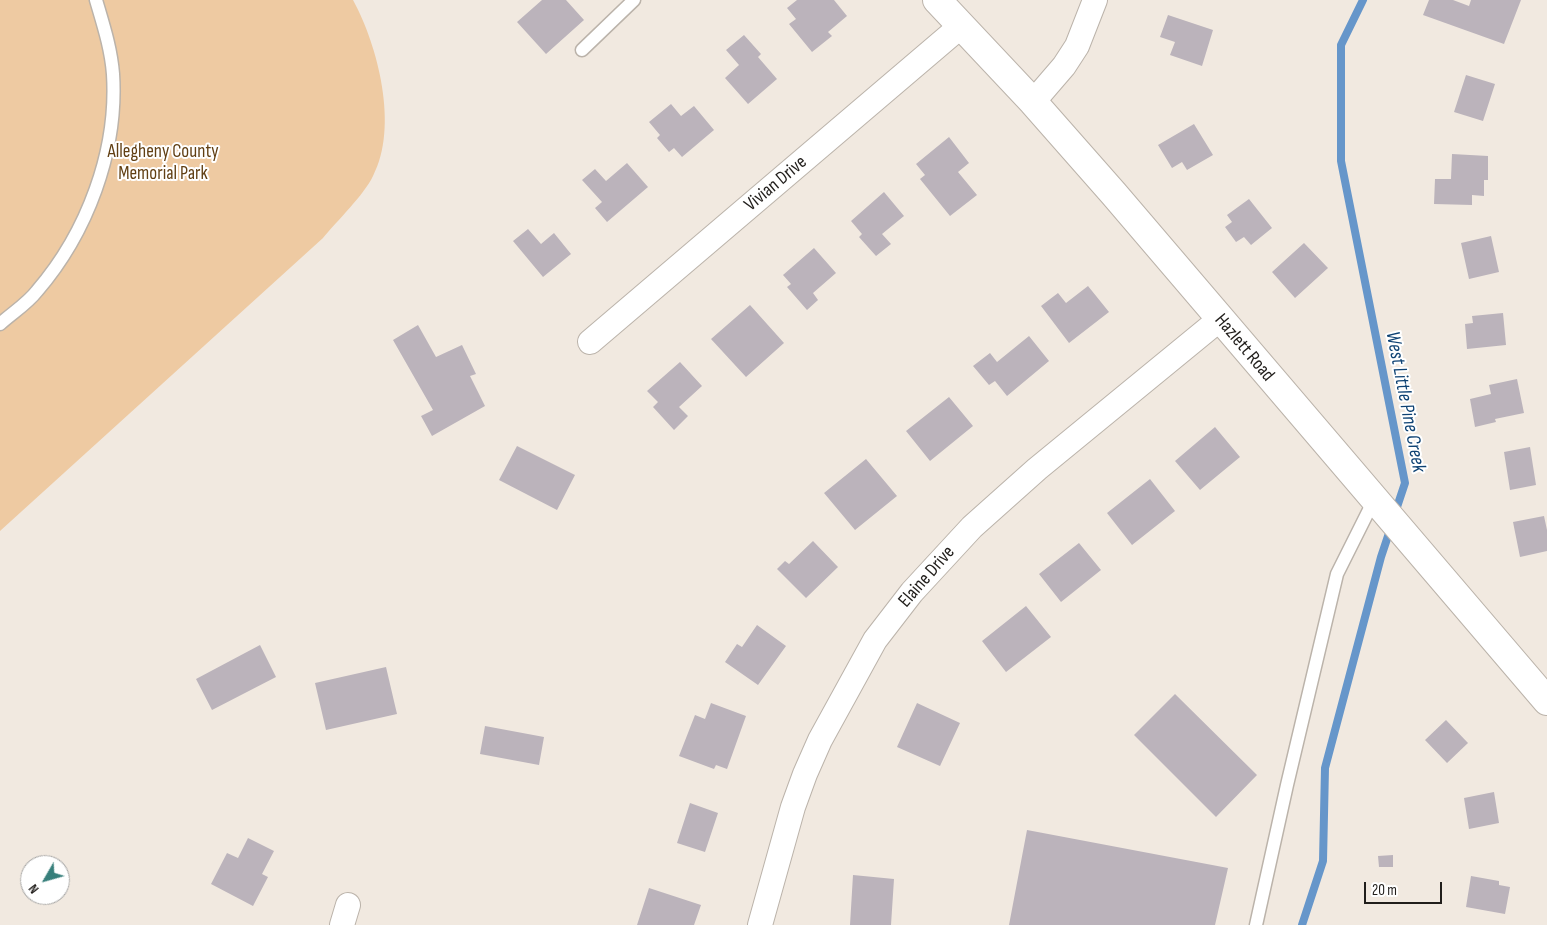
<!DOCTYPE html>
<style>
body{margin:0}
#map{position:relative;width:1547px;height:925px;overflow:hidden;background:#f1e9e0;font-family:"Sofia Sans Condensed",sans-serif}
canvas{display:block}
.north{position:absolute;left:20px;top:855px;width:50px;height:50px;box-sizing:border-box;background:#fff;border:1px solid #a6a5a4;border-radius:50%;rotate:232deg;font-size:14px;font-weight:700;line-height:20px;text-align:center;color:#211e1b}
.north::after{content:'';display:block;margin:auto;width:18px;height:22px;background:#377f7b;clip-path:polygon(50% 0,100% 100%,50% 72%,0 100%)}
.scale{position:absolute;left:1364px;top:882px;width:78px;height:22px;box-sizing:border-box;border:2px solid #211e1b;border-top:0;padding-left:6px;font-size:15px;line-height:18px;white-space:nowrap;color:#211e1b;-webkit-text-stroke:4px #fff;paint-order:stroke}
</style>
<div id="map">
<canvas width="1547" height="925"></canvas>
<div class="north">N</div>
<div class="scale">20 m</div>
</div>
<script>
const context = document.querySelector('canvas').getContext('2d');
context.lineJoin = 'round';
function paint(path, color) {
  context.fillStyle = color;
  context.fill(path, 'evenodd');
}
function strokePath(path, color, width, dash) {
  context.strokeStyle = color;
  context.lineWidth = width;
  context.lineCap = dash ? 'butt' : 'round';
  context.setLineDash(dash || []);
  context.stroke(path);
}
function write(font, color, halo, rows, align = 'center') {
  context.font = font + ' "Sofia Sans Condensed",sans-serif';
  context.lineWidth = 4;
  context.setLineDash([]);
  context.textBaseline = 'middle';
  context.strokeStyle = halo;
  context.fillStyle = color;
  for (const [text, x, y, turn = 0] of rows) {
    context.save();
    context.translate(x, y);
    context.rotate((+turn || 0) * Math.PI / 180);
    context.textAlign = isNaN(turn) ? turn : align;
    if (halo) context.strokeText(text, 0, 0);
    context.fillText(text, 0, 0);
    context.restore();
  }
}
paint(new Path2D(`
 M0,0H353C378,46 399,127 373,176C364,195 337,221 323,238L0,531Z`), '#eecaa2');
strokePath(new Path2D(`
 M1363,0L1341,45V161L1405,483L1395,513
 M1302,925L1323,861L1325,768L1381,557L1391,527`), '#6696ca', 8);
paint(new Path2D(`
 M542,0H566L584,20L546,54L517,22Z
 M797,0H834L847,16L828,32L832,36L812,52L789,24L796,19L787,8Z
 M1429,0H1453L1469,6L1471,0H1521L1504,44L1423,15Z
 M1168,15L1213,30L1202,66L1170,55L1175,42L1160,37Z
 M744,35L761,54L758,57L777,79L748,104L725,78L739,65L726,50Z
 M1466,75L1495,84L1483,121L1454,112Z
 M671,104L681,116L694,106L714,130L682,157L674,148L669,152L657,138L660,135L649,122Z
 M1194,124L1213,155L1187,170L1182,162L1172,168L1158,145Z
 M949,137L969,163L958,172L977,195L950,216L920,179L925,175L916,164Z
 M1452,154L1488,156V180H1484V196L1472,195V205L1434,204L1435,179H1451Z
 M627,163L648,187L607,222L595,208L602,202L582,180L595,169L606,181Z
 M884,192L904,216L882,234L891,244L876,256L859,237L862,234L851,221Z
 M1249,199L1272,228L1251,245L1244,237L1236,242L1225,227L1232,222L1227,215Z
 M528,229L541,244L554,233L571,254L543,277L513,241Z
 M1491,236L1499,272L1469,279L1461,243Z
 M1304,243L1328,268L1295,298L1272,272Z
 M814,248L836,273L813,293L818,300L807,310L787,287L791,284L783,275Z
 M1088,286L1109,312L1069,343L1041,306L1058,293L1066,303Z
 M750,305L784,343L746,377L711,339Z
 M1503,313L1506,345L1467,349L1465,324L1473,323L1472,316Z
 M418,325L436,357L462,345L476,374L470,376L485,406L432,436L421,416L433,410L393,340Z
 M1029,336L1049,361L1007,396L995,381L989,385L973,366L990,353L997,362Z
 M680,362L702,386L679,407L688,416L674,430L653,407L658,402L647,391Z
 M1517,379L1524,413L1495,419L1496,422L1475,427L1470,399L1491,394L1489,385Z
 M949,397L973,426L930,461L906,431Z
 M1215,427L1240,457L1200,490L1175,461Z
 M517,446L575,475L557,510L499,480Z
 M1530,447L1536,485L1510,490L1504,452Z
 M866,459L897,496L855,530L824,493Z
 M1150,479L1175,511L1132,545L1107,513Z
 M1544,516L1547,530V551L1520,557L1513,522Z
 M813,541L838,567L806,598L777,569L785,561L789,564Z
 M1079,543L1101,570L1061,602L1039,574Z
 M1026,606L1051,637L1006,672L982,641Z
 M757,625L786,646L758,685L725,662L737,644L742,647Z
 M260,645L276,677L212,710L196,679Z
 M386,667L397,714L326,730L315,683Z
 M1175,694L1257,775L1216,817L1134,735Z
 M711,703L746,716L727,769L716,765L714,769L679,756L695,715L705,719Z
 M917,703L960,723L940,766L897,747Z
 M1446,720L1468,743L1447,763L1425,740Z
 M485,726L544,737L539,765L480,754Z
 M1494,792L1499,823L1469,829L1464,798Z
 M690,803L718,813L705,852L677,843Z
 M1027,830L1228,868L1215,925H1009Z
 M248,838L274,851L262,874L268,877L253,906L211,884L227,853L238,858Z
 M1393,855V867H1379L1378,856Z
 M853,875L894,879L891,925H850Z
 M1471,876L1499,881V885L1510,887L1505,914L1466,907Z
 M649,888L701,905L694,925H637Z`), '#bbb3bb');
const lane = new Path2D(`
 M582,50L634,0
 M0,324C12,313 27,304 37,291C87,233 118,151 113,74C111,48 103,24 96,0
 M1256,925L1287,785L1337,574L1374,500`);
const street = new Path2D(`
 M1033,102L1064,66L1077,46L1095,0
 M590,342L961,26
 M342,925L348,905
 M760,925L793,807L805,774L820,740L875,640L912,592L972,527L1037,469L1220,319`);
const secondary = new Path2D(`
 M937,0L1033,102L1114,194L1547,701`);
strokePath(lane, '#bbb3aa', 15);
strokePath(street, '#bbb3aa', 26);
strokePath(secondary, '#bbb3aa', 30);
strokePath(lane, '#fff', 12);
strokePath(street, '#fff', 24);
strokePath(secondary, '#fff', 28);
write('19px', '#613f13', '#fff', [
 ["Allegheny County",163,152],
 ["Memorial Park",163,174]
]);
write('19px', '#211e1b', '#fff', [
 ["Vivian Drive",776,184,-40],
 ["Hazlett Road",1244,348,50],
 ["Elaine Drive",927,577,-49]
]);
write('italic 20px', '#0e4273', '#fff', [
 ["West Little Pine Creek",1405,402,79]
]);
</script>
